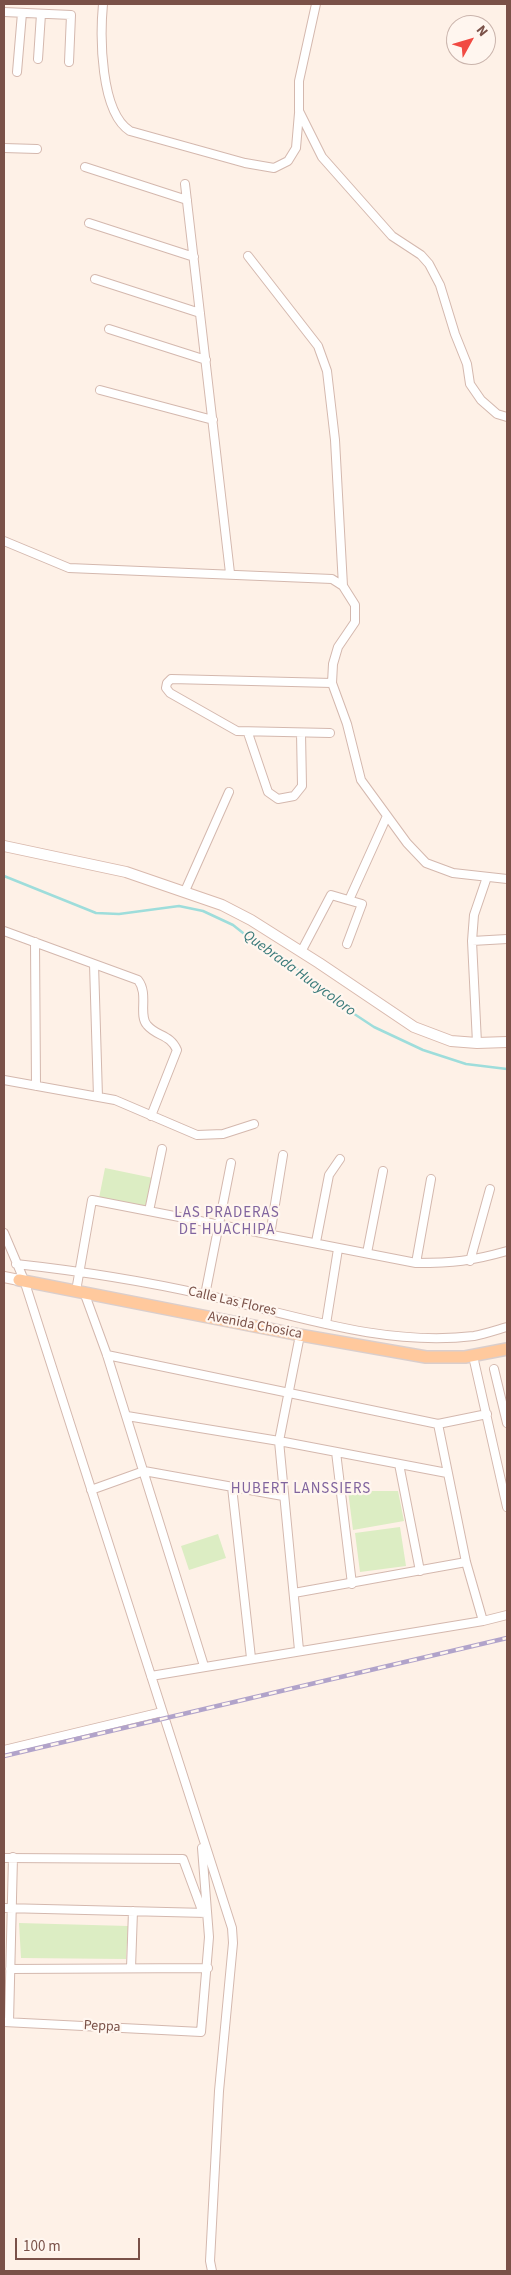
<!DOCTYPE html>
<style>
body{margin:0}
#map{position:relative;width:511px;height:2275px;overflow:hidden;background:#fef1e7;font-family:"Source Sans 3",sans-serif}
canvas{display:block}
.frame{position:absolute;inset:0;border:5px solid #7a5148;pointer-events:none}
.north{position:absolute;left:446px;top:15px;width:50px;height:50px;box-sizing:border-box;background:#fff6ef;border:1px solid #cab4ac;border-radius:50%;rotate:51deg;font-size:14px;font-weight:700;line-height:20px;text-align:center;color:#7a5148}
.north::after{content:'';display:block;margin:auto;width:18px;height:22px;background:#f14a42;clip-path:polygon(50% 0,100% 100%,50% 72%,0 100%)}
.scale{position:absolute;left:15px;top:2238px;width:125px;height:22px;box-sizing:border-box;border:2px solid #7a5148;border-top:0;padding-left:6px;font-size:15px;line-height:18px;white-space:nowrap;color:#7a5148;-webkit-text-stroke:4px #fff6ef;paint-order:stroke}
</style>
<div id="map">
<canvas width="511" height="2275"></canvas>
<div class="frame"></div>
<div class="north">N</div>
<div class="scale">100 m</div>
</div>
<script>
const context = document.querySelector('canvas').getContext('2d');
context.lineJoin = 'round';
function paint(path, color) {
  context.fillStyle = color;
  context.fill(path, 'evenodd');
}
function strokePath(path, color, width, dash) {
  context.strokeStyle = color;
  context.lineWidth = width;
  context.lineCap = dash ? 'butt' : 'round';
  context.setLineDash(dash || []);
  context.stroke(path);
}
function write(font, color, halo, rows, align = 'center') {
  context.font = font + ' "Source Sans 3",sans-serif';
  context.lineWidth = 4.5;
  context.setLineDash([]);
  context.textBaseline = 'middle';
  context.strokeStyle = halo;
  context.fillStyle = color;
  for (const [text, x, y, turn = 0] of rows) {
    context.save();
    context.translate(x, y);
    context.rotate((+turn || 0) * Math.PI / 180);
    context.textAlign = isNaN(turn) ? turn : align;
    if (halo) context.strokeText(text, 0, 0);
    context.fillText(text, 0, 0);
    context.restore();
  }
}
paint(new Path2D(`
 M105,1168L153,1178L147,1209L99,1198Z
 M348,1491H398L404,1521L353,1530Z
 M400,1527L406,1566L360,1572L355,1533Z
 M218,1534L226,1558L189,1570L181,1546Z
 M19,1923L128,1926L126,1959L21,1958Z`), '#dcedc3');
strokePath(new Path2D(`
 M4,876L96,913L119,914L179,906L203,911L233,925L267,952L296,968L324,994L374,1027L423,1050L466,1064L507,1069`), '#9edddb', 2.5);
const minor = new Path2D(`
 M103,4C100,36 100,112 130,131L245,163L274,168L288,161L296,148L299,113
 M316,4L299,81V111L322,157L392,236L421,255L429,264L440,285L455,334L467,364L470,384L481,400L497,414L507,417
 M4,12L71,15L69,62
 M38,59L41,14
 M17,72L22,13
 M4,148L37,149
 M85,167L187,200
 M185,184L230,573
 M89,223L194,257
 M248,256L318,346L327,371L335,440L343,586
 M95,279L200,313
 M109,329L206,360
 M100,390L213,420
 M4,541L69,568L332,579L343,586L355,605V622L338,647L333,664L332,683L347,724L361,780L407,843L426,863L453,873L507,879
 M248,733L268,792L278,799L294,796L302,786L301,733
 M330,733L237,731L170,693L166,688L167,683L171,679L332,683
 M185,891L229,792
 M349,900L387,816
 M4,931L138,980C149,994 138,1015 147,1025C157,1037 170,1034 177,1050L151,1116
 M472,941L507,939
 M35,942L36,1086
 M301,952L331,895L362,904L347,944
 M94,964L98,1097
 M477,1043L472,941L474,915L487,877
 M4,1080L115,1100L197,1135L223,1134L254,1124
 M149,1211L162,1149
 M4,1233L24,1280L232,1928L233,1943L219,2091L210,2261L212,2271
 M270,1235L283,1155
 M316,1242L329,1175L340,1159
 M367,1253L383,1171
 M470,1261L490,1189
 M416,1263L431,1179
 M16,1264C80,1271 144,1281 206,1295C294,1315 384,1347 474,1336C485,1334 496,1330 507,1327
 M76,1291L92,1200L416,1263C453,1263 472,1261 507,1251
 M84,1292L107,1355L204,1666
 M205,1295L231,1163
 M326,1324L338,1249
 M107,1355L438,1424L487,1414
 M473,1356L507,1507
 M494,1369L507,1423
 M127,1416L279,1441L447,1473
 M438,1424L466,1562L483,1621
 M336,1452L352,1584
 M399,1464L420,1571
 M232,1487L251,1658
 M91,1490L144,1471L283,1496
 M294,1593L466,1562
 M299,1650L279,1441L300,1335
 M151,1676L483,1621L507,1615
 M4,1750L162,1712
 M4,1858L183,1859L203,1913
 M4,1908L207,1913
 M131,1968L133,1911
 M10,1969L208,1968
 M4,2022L201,2032L209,1937L202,1848
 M9,2022L13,1857`);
const secondary = new Path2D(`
 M4,846L126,872L222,905L251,920L319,963L414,1027L451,1041L477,1043L507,1042
 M4,1277L19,1280`);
const primary = new Path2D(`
 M19,1280L300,1335L426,1357H465L507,1349`);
strokePath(minor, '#d4b8ae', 10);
strokePath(secondary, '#d9b9ad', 12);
strokePath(primary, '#dacecc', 14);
strokePath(minor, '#fff', 8);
strokePath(secondary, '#fff', 10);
strokePath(primary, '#ffc99d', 11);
const rail = new Path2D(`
 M4,1756L507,1638`);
strokePath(rail, '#b1a3ca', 4.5);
strokePath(rail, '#fff6ef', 2.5, [8]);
write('14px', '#7a5148', '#fff6ef', [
 ["Calle Las Flores",232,1302,13],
 ["Avenida Chosica",255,1326,11],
 ["Peppa",102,2027,3]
]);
write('italic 15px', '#387979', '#fff6ef', [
 ["Quebrada Huaycoloro",299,974,36]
]);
context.letterSpacing = '1px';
write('15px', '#80649e', '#fff6ef', [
 ["LAS PRADERAS",227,1214],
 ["DE HUACHIPA",227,1231],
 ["HUBERT LANSSIERS",301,1490]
]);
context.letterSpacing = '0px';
</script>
